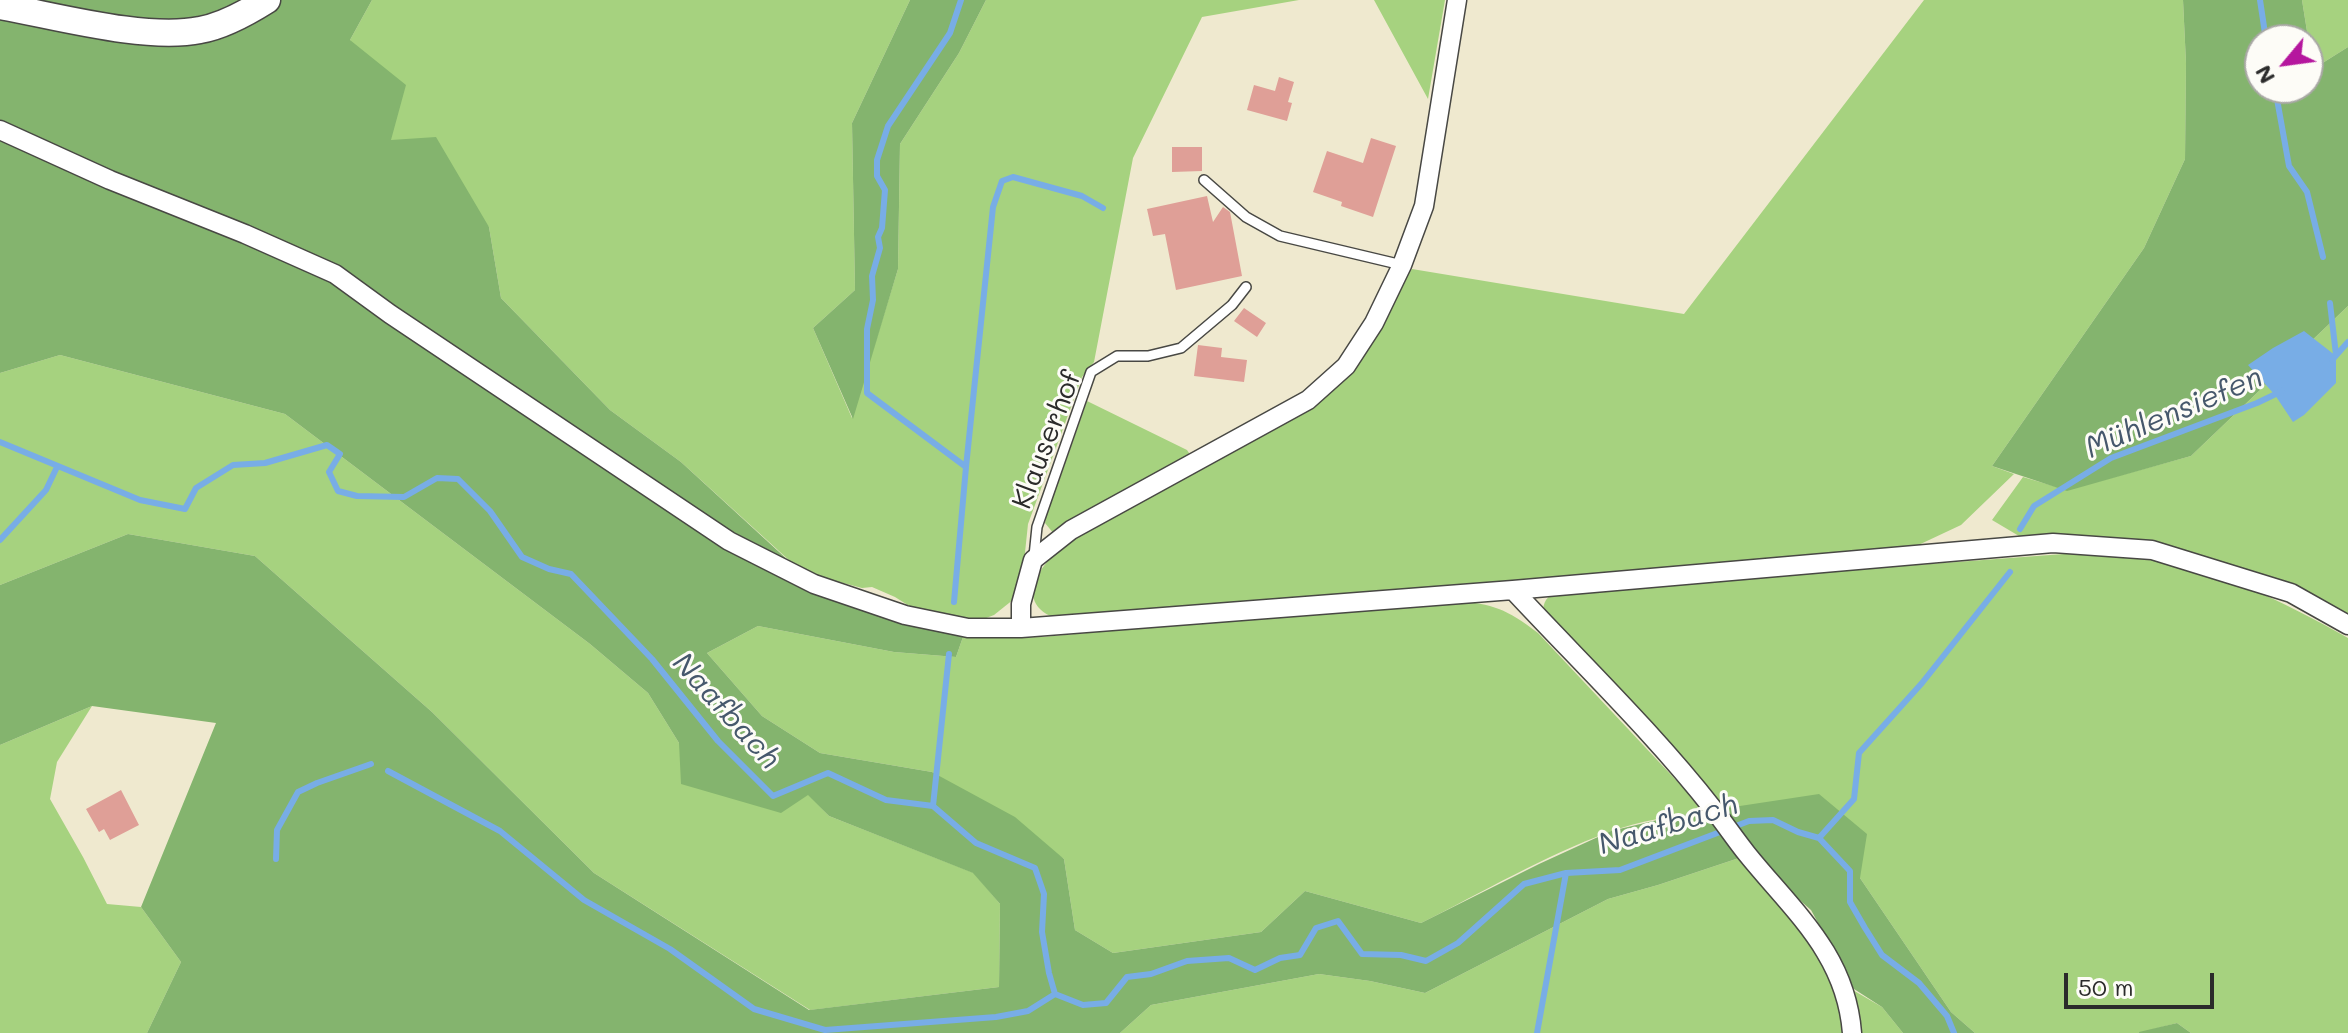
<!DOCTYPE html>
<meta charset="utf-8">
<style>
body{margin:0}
#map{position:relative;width:2348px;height:1033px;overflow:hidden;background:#efe9cf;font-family:Mali,sans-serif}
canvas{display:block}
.north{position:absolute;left:2244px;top:24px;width:80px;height:80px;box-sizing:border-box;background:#fdfcf7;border:2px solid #a9a8a5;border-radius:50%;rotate:241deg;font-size:22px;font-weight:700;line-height:32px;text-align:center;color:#2b2b2b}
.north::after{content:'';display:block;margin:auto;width:28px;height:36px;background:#b5179e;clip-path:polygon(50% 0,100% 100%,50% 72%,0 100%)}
.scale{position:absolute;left:2064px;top:973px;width:150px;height:36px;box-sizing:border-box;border:4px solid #2b2b2b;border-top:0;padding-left:10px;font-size:24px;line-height:28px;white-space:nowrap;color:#2b2b2b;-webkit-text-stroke:6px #fdfcf7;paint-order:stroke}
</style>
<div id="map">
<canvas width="2348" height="1033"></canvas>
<div class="north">N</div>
<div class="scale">50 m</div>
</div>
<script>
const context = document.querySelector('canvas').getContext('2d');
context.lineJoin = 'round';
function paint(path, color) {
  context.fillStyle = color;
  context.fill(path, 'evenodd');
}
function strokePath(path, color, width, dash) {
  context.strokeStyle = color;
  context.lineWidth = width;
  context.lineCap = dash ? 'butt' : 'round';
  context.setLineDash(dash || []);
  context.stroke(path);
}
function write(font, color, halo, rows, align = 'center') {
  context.font = font + ' Mali,sans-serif';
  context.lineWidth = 6;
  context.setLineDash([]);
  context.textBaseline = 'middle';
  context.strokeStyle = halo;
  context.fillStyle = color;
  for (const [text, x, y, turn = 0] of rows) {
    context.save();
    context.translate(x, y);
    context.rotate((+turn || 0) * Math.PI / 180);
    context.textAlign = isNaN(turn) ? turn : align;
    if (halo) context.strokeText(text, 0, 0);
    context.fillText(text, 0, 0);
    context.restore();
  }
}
paint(new Path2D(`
 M372,0H910L852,123L855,290L813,328L852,418L898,269L900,144L959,53L986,0H1299L1202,17L1133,158L1094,362L1082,377L1028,524L1022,581L1014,599L994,615L976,622L914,609L895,597L872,587L862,588L802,572L681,462L610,410L501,298L489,227L390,140L350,40Z
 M1374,0H1445L1428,99Z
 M1924,0H2183L2186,63L2185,159L2144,248L1992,466L2014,474L1961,525L1912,548L1060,620C1003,601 1050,554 1078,533L1305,408L1412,269L1684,314Z
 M2302,0H2348V47L2313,69Z
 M2348,306V625L2170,548L2019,536L1992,520L2023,477L2067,490L2191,456Z
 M60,355L285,414L590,644L648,693L679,743L808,794L829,816L974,873L1000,904L999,987L810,1010L594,873L432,712L255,556L128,534L0,585V373Z
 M1087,401L1187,450L1193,459L1054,534L1045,523L1047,511L1060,478Z
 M2077,553C2097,554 2118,553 2138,556C2210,566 2285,602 2348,638V1033H2191L2177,1023L2139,1033H1975L1951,1012L1860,878L1719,809L1544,617C1542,605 1544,599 1555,592Z
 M1454,600C1495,605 1505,608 1538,633L1705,811C1673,816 1639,821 1609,832C1544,856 1483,892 1421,923L1305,891L1261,932L1113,953L1075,930L1064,859L932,772L820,753L762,716L707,653L758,626L894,652L956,657L964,634L1000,638L1042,637Z
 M92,706L57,762L50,799L83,857L107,904L141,907L181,962L147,1033H0V745Z
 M1748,855L1851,989L1882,1007L1903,1033H1120L1151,1005L1319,974L1370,981L1425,993L1608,899L1658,885Z`), '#a6d27f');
paint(new Path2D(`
 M0,0H372L350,40L406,85L391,140L436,137L489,227L501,298L610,410L681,462L814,584L964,634L956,657L894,652L758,626L707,653L762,716L820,753L932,772L1015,817L1064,859L1075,930L1113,953L1261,932L1305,891L1421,923L1539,864L1611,831L1674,816L1819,794L1867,834L1860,878L1951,1012L1975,1033H1903L1882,1007L1854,989L1811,910L1748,855L1658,885L1608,899L1425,993L1370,981L1319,974L1151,1005L1120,1033H147L181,962L141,907L216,723L92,706L0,745V585L128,534L255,556L432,712L594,873L809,1010L999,987L1000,904L973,873L829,816L808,795L781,813L681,784L679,743L648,693L590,644L285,414L60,355L0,373Z
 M910,0H986L959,53L900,144L898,269L853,419L813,328L855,290L852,123Z
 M2183,0H2302L2313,69L2348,47V306L2191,456L2067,491L1992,466L2144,248L2185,159L2186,63ZM2260,40H2308V88H2260Z
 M2177,1023L2191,1033H2139V1032Z`), '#84b46e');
paint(new Path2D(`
 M2304,331L2336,356V383L2304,415L2293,422L2275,395L2248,365L2273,348Z`), '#78ade6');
strokePath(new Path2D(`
 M2260,0L2266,40
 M2275,88L2289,166L2307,192L2323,257
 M2330,303L2336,355
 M2332,360L2348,342
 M0,442L140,500L185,509L196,488L233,465L265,463L327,445L340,454L329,472L338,491L357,496L404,497L437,478L458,479L490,511L522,557L549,569L571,574L652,659L718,741L773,796L828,773L886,800L933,806L976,843L1035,868L1044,894L1042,932L1049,973L1055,994L1083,1005L1106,1003L1127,977L1151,974L1187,961L1229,958L1255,970L1280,958L1300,955L1316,928L1338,921L1362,954L1401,955L1426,961L1458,943L1524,884L1566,873L1620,870L1749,821L1773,820L1798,832L1819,838L1850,871V902L1865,928L1882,955L1919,983L1947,1016L1954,1033
 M966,467L993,207L1002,181L1013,177L1082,196L1103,208
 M2020,529L2034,506L2111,458L2257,403L2282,391
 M0,540L46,490L57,467
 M954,602L966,467L867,393V329L873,300L872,276L880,248L878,237L882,228L885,190L877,176V160L888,126L950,33L961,0
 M388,771L500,831L584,900L670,949L754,1009L825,1030L996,1017L1028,1011L1055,994
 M933,806L949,654
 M1819,838L1854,799L1859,753L1922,683L2010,572
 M276,859L277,830L298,792L317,783L371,764
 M1537,1033L1566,873`), '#78ade6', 6);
paint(new Path2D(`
 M1279,77L1294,82L1288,102L1292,103L1287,121L1247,110L1254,85L1275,91Z
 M1371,138L1396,146L1373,217L1341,206L1342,202L1313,192L1327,151L1363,163Z
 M1172,147H1202V171L1172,172Z
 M1207,196L1213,222L1223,207L1230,212L1242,276L1176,290L1165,234L1153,236L1147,209Z
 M1244,308L1266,323L1257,337L1234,321Z
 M1198,345L1222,348L1221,357L1247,360L1244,382L1194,376Z
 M121,790L139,825L110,840L104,829L99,832L86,809Z`), '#df9f97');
const lane = new Path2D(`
 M1204,180L1246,217L1280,236L1402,265
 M1034,556L1037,527L1091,372L1117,356H1148L1181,348L1232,305L1246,287`);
const street = new Path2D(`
 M0,130L110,180L245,234L335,274L390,314L729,541L814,584L905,615L968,628H1021L1513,590L2053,543L2152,550L2291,593L2348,625
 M1513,590C1580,662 1653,732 1714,810C1725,824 1735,839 1747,854C1793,911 1846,954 1852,1033
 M1021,628V604L1033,560L1071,530L1308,400L1346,366L1374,323L1402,265L1424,206L1457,0`);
const secondary = new Path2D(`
 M0,6C56,16 146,41 200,30C224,26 248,12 267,0`);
strokePath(lane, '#484844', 12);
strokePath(street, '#484844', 21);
strokePath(secondary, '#484844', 29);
strokePath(lane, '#fff', 9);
strokePath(street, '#fff', 18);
strokePath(secondary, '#fff', 26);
write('28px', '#2b2b2b', '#fdfcf7', [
 ["Klauserhof",1047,440,-69]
]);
write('italic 30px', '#46586c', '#fdfcf7', [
 ["Mühlensiefen",2174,413,-23],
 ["Naafbach",726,711,48],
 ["Naafbach",1668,825,-17]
]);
</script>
